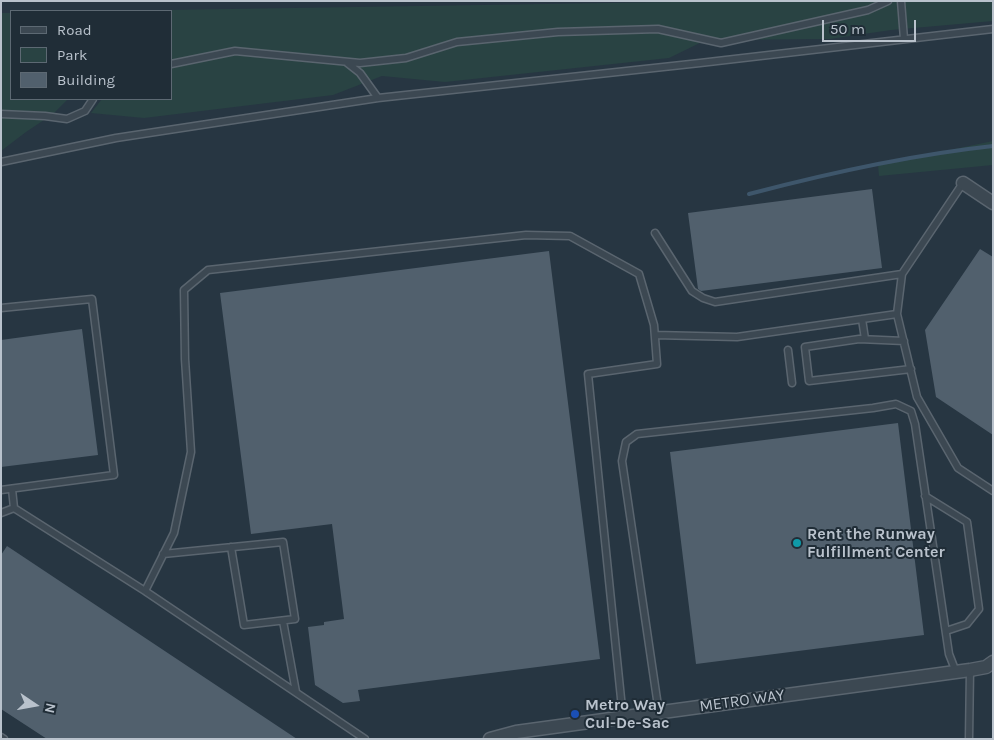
<!DOCTYPE html>
<style>
body{margin:0}
#map{position:relative;width:994px;height:740px;overflow:hidden;background:#273642;font-family:Karla,sans-serif}
canvas{display:block}
.frame{position:absolute;inset:0;border:2px solid #b9c2cc;pointer-events:none}
.legend{position:absolute;left:10px;top:10px;width:162px;height:90px;box-sizing:border-box;background:#202d37;border:1px solid #5d6973;margin:0;padding:6px 9px;list-style:none;font-size:15px;color:#b9c2cc}
.legend li{display:flex;align-items:center;gap:10px;height:25px}
.legend b{width:25px;border:1px solid #5d6973}
.north{position:absolute;left:10px;top:680px;width:50px;height:50px;-webkit-text-stroke:4px #202d37;paint-order:stroke;rotate:102deg;font-size:14px;font-weight:700;line-height:20px;text-align:center;color:#b9c2cc}
.north::after{content:'';display:block;margin:auto;width:18px;height:22px;background:#b9c2cc;clip-path:polygon(50% 0,100% 100%,50% 72%,0 100%)}
.scale{position:absolute;left:822px;top:20px;width:94px;height:22px;box-sizing:border-box;border:2px solid #b9c2cc;border-top:0;padding-left:6px;font-size:15px;line-height:18px;white-space:nowrap;color:#b9c2cc;-webkit-text-stroke:4px #202d37;paint-order:stroke}
</style>
<div id="map">
<canvas width="994" height="740"></canvas>
<div class="frame"></div>
<ul class="legend">
<li><b style="height:6px;background:#3c4852"></b>Road</li>
<li><b style="height:14px;background:#294343"></b>Park</li>
<li><b style="height:14px;background:#51606d"></b>Building</li>
</ul>
<div class="north">N</div>
<div class="scale">50 m</div>
</div>
<script>
const context = document.querySelector('canvas').getContext('2d');
context.lineJoin = 'round';
function paint(path, color) {
  context.fillStyle = color;
  context.fill(path, 'evenodd');
}
function strokePath(path, color, width, dash) {
  context.strokeStyle = color;
  context.lineWidth = width;
  context.lineCap = dash ? 'butt' : 'round';
  context.setLineDash(dash || []);
  context.stroke(path);
}
function write(font, color, halo, rows, align = 'center') {
  context.font = font + ' Karla,sans-serif';
  context.lineWidth = 4;
  context.setLineDash([]);
  context.textBaseline = 'middle';
  context.strokeStyle = halo;
  context.fillStyle = color;
  for (const [text, x, y, turn = 0] of rows) {
    context.save();
    context.translate(x, y);
    context.rotate((+turn || 0) * Math.PI / 180);
    context.textAlign = isNaN(turn) ? turn : align;
    if (halo) context.strokeText(text, 0, 0);
    context.fillText(text, 0, 0);
    context.restore();
  }
}
paint(new Path2D(`
 M734,1H993V21L891,30L830,39L706,40L669,58L445,82L382,76L333,95L144,118L91,113L102,99H171V11H104Z
 M1,13H11V99H68L53,114L26,132L1,151Z
 M993,141V165L879,176L878,165Z`), '#294343');
strokePath(new Path2D(`
 M749,194C829,173 910,155 993,146`), '#3e566b', 4);
paint(new Path2D(`
 M872,189L882,268L701,291L698,289L688,213Z
 M980,249L993,257V435L936,397L925,330Z
 M549,251L600,659L358,690L360,701L343,703L315,685L308,627L324,625V622L344,619L332,524L251,534L220,293Z
 M82,329L98,455L1,467V340Z
 M898,423L924,635L696,664L670,452Z
 M7,546L297,739H47L1,709V555Z`), '#51606d');
const lane = new Path2D(`
 M901,1L904,39
 M346,62L360,73L378,98
 M171,64L235,51L360,63L406,58L457,42L558,32L658,29L721,43L868,10L888,1
 M1,114L45,116L67,119L85,111L93,99
 M1,162L116,138L378,98L700,63L993,29
 M963,183L902,274L897,314L917,397L958,468L993,491
 M655,233L692,291L703,298L715,302L902,274
 M1,308L92,299L114,475L1,490
 M862,319L865,339
 M655,335L737,337L897,314
 M904,341L859,339L805,347L809,381L911,369
 M788,350L792,383
 M12,489L14,508
 M925,496L967,522L979,609L967,624L946,631
 M1,513L14,508L145,591L365,739
 M163,554L283,542L295,619L244,625L231,547
 M145,591L174,533L191,452L185,359L184,290L208,270L526,235L570,236L639,274L654,325L657,364L588,374L623,718
 M283,621L296,692
 M659,713L622,461L626,442L637,434L873,408L896,404L911,411L915,424L949,654L956,672
 M1,737L4,739
 M969,739L970,670`);
const street = new Path2D(`
 M963,183L993,203
 M490,739L516,732L970,670L986,667L993,662`);
strokePath(lane, '#5a656f', 9);
strokePath(street, '#5a656f', 15);
strokePath(lane, '#3c4852', 6);
strokePath(street, '#3c4852', 12);
for (const [x, y, r, color] of [
 [797,543,5,"#0f9aa8"],
 [575,714,5,"#1a4fb4"]
]) {
  const dot = new Path2D();
  dot.arc(x, y, r, 0, 2 * Math.PI);
  context.fillStyle = color;
  context.fill(dot);
  strokePath(dot, '#202d37', 2);
}
write('bold 16px', '#b9c2cc', '#202d37', [
 ["Rent the Runway",807,534],
 ["Fulfillment Center",807,552],
 ["Metro Way",585,705],
 ["Cul-De-Sac",585,723]
], 'left');
write('16px', '#b9c2cc', '#202d37', [
 ["METRO WAY",742,701,-8]
]);
</script>
